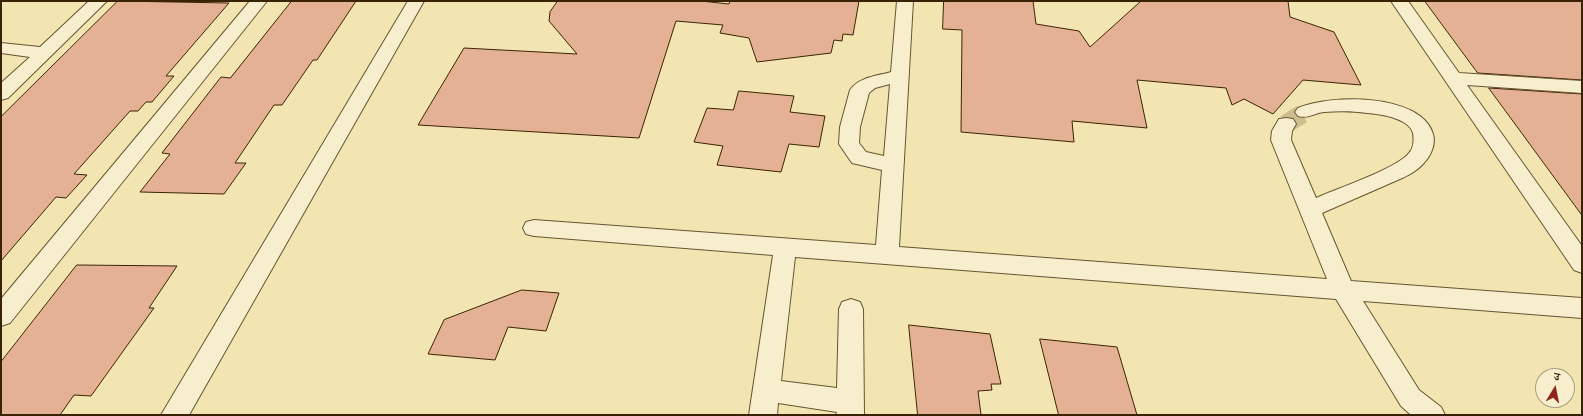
<!DOCTYPE html>
<meta charset="utf-8">
<style>
body{margin:0}
#map{position:relative;width:1583px;height:416px;overflow:hidden;background:#f3e5b2;font-family:"IM FELL Great Primer","Noto Serif Devanagari",serif}
canvas{display:block}
.frame{position:absolute;inset:0;border:2px solid #3a2304;pointer-events:none}
.north{position:absolute;left:1535px;top:368px;width:40px;height:40px;box-sizing:border-box;background:#f7eecd;border:1px solid #ab9d7d;border-radius:50%;rotate:10deg;font-size:11px;font-weight:700;line-height:16px;text-align:center;color:#3a2304}
.north::after{content:'';display:block;margin:auto;width:14px;height:18px;background:#8f2418;clip-path:polygon(50% 0,100% 100%,50% 72%,0 100%)}
</style>
<div id="map">
<canvas width="1583" height="416"></canvas>
<div class="frame"></div>
<div class="north">उ</div>
</div>
<script>
const context = document.querySelector('canvas').getContext('2d');
context.lineJoin = 'round';
function paint(path, color) {
  context.fillStyle = color;
  context.fill(path, 'evenodd');
}
function strokePath(path, color, width, dash) {
  context.strokeStyle = color;
  context.lineWidth = width;
  context.lineCap = dash ? 'butt' : 'round';
  context.setLineDash(dash || []);
  context.stroke(path);
}
const building = new Path2D(`
 M118,1L229,3L166,76H174L152,102H146L138,111H130L74,174L87,175L66,198L56,197L1,261V117Z
 M292,1H356L317,60H313L282,105H274L235,163H246L224,194L140,192L170,154L162,153L221,77L230,78Z
 M558,1H701L729,4L730,1H859L853,35L843,34L842,41L834,40L831,53L757,62L749,38L720,33L723,25L676,21L639,138L418,125L464,48L577,54L549,21L550,12Z
 M944,1H1033L1036,24L1079,31L1090,47L1141,1H1288L1290,17L1334,32L1361,85L1303,80L1273,114L1244,99L1232,105L1226,88L1137,80L1147,128L1072,121L1074,142L961,132L962,30L943,29Z
 M1425,1H1582V80L1478,73Z
 M1489,88L1582,94V215Z
 M739,91L794,96L790,112L825,116L819,147L789,144L781,172L717,165L723,146L694,142L707,108L733,110Z
 M77,265L177,266L149,308H154L91,396L74,395L60,415H1V362Z
 M522,290L559,293L546,331L508,327L495,360L428,354L444,320Z
 M909,325L990,334L1001,384H991L992,390L978,391L981,415H918Z
 M1040,339L1117,347L1137,415H1059Z`);
paint(building, '#e5b195');
strokePath(building, '#3a2304', 1);
strokePath(new Path2D(`
 M1286,124L1305,112`), '#cebe8f', 19, [19, 10]);
const minor = new Path2D(`
 M89,1H107L8,98L1,100V83L30,57L1,53V43L40,47Z
 M250,1H267L10,323L1,326V299Z
 M408,1H424L189,415H161Z
 M897,1H913L899,247L1327,279L1271,140L1272,131L1279,119L1286,118L1293,119L1296,124L1292,131L1291,140L1316,198C1336,189 1398,168 1409,153C1414,148 1414,139 1413,133C1409,118 1380,114 1367,113C1353,111 1339,111 1324,112C1314,113 1309,119 1298,116L1295,112L1298,108C1330,94 1421,93 1433,134C1436,144 1431,156 1423,164C1413,175 1397,180 1384,186C1363,195 1343,204 1322,213L1351,281L1582,298V318L1363,301L1419,390L1441,407L1445,415H1411L1401,406L1336,299L795,257L781,381L837,388L839,309L842,302L851,299L860,302L863,309L864,415H836L837,412L778,403L777,415H749L773,255L534,236L526,234L523,228L526,222L534,220L876,245L882,170L852,163L839,144L840,127L850,90C859,77 877,76 891,72ZM890,84L884,156L866,152L859,143L860,127L869,93L875,88Z
 M1391,1H1408L1459,73L1582,81V93L1467,85L1582,246V273L1574,270Z`);
strokePath(minor, '#685430', 2);
paint(minor, '#f7eecd');
</script>
